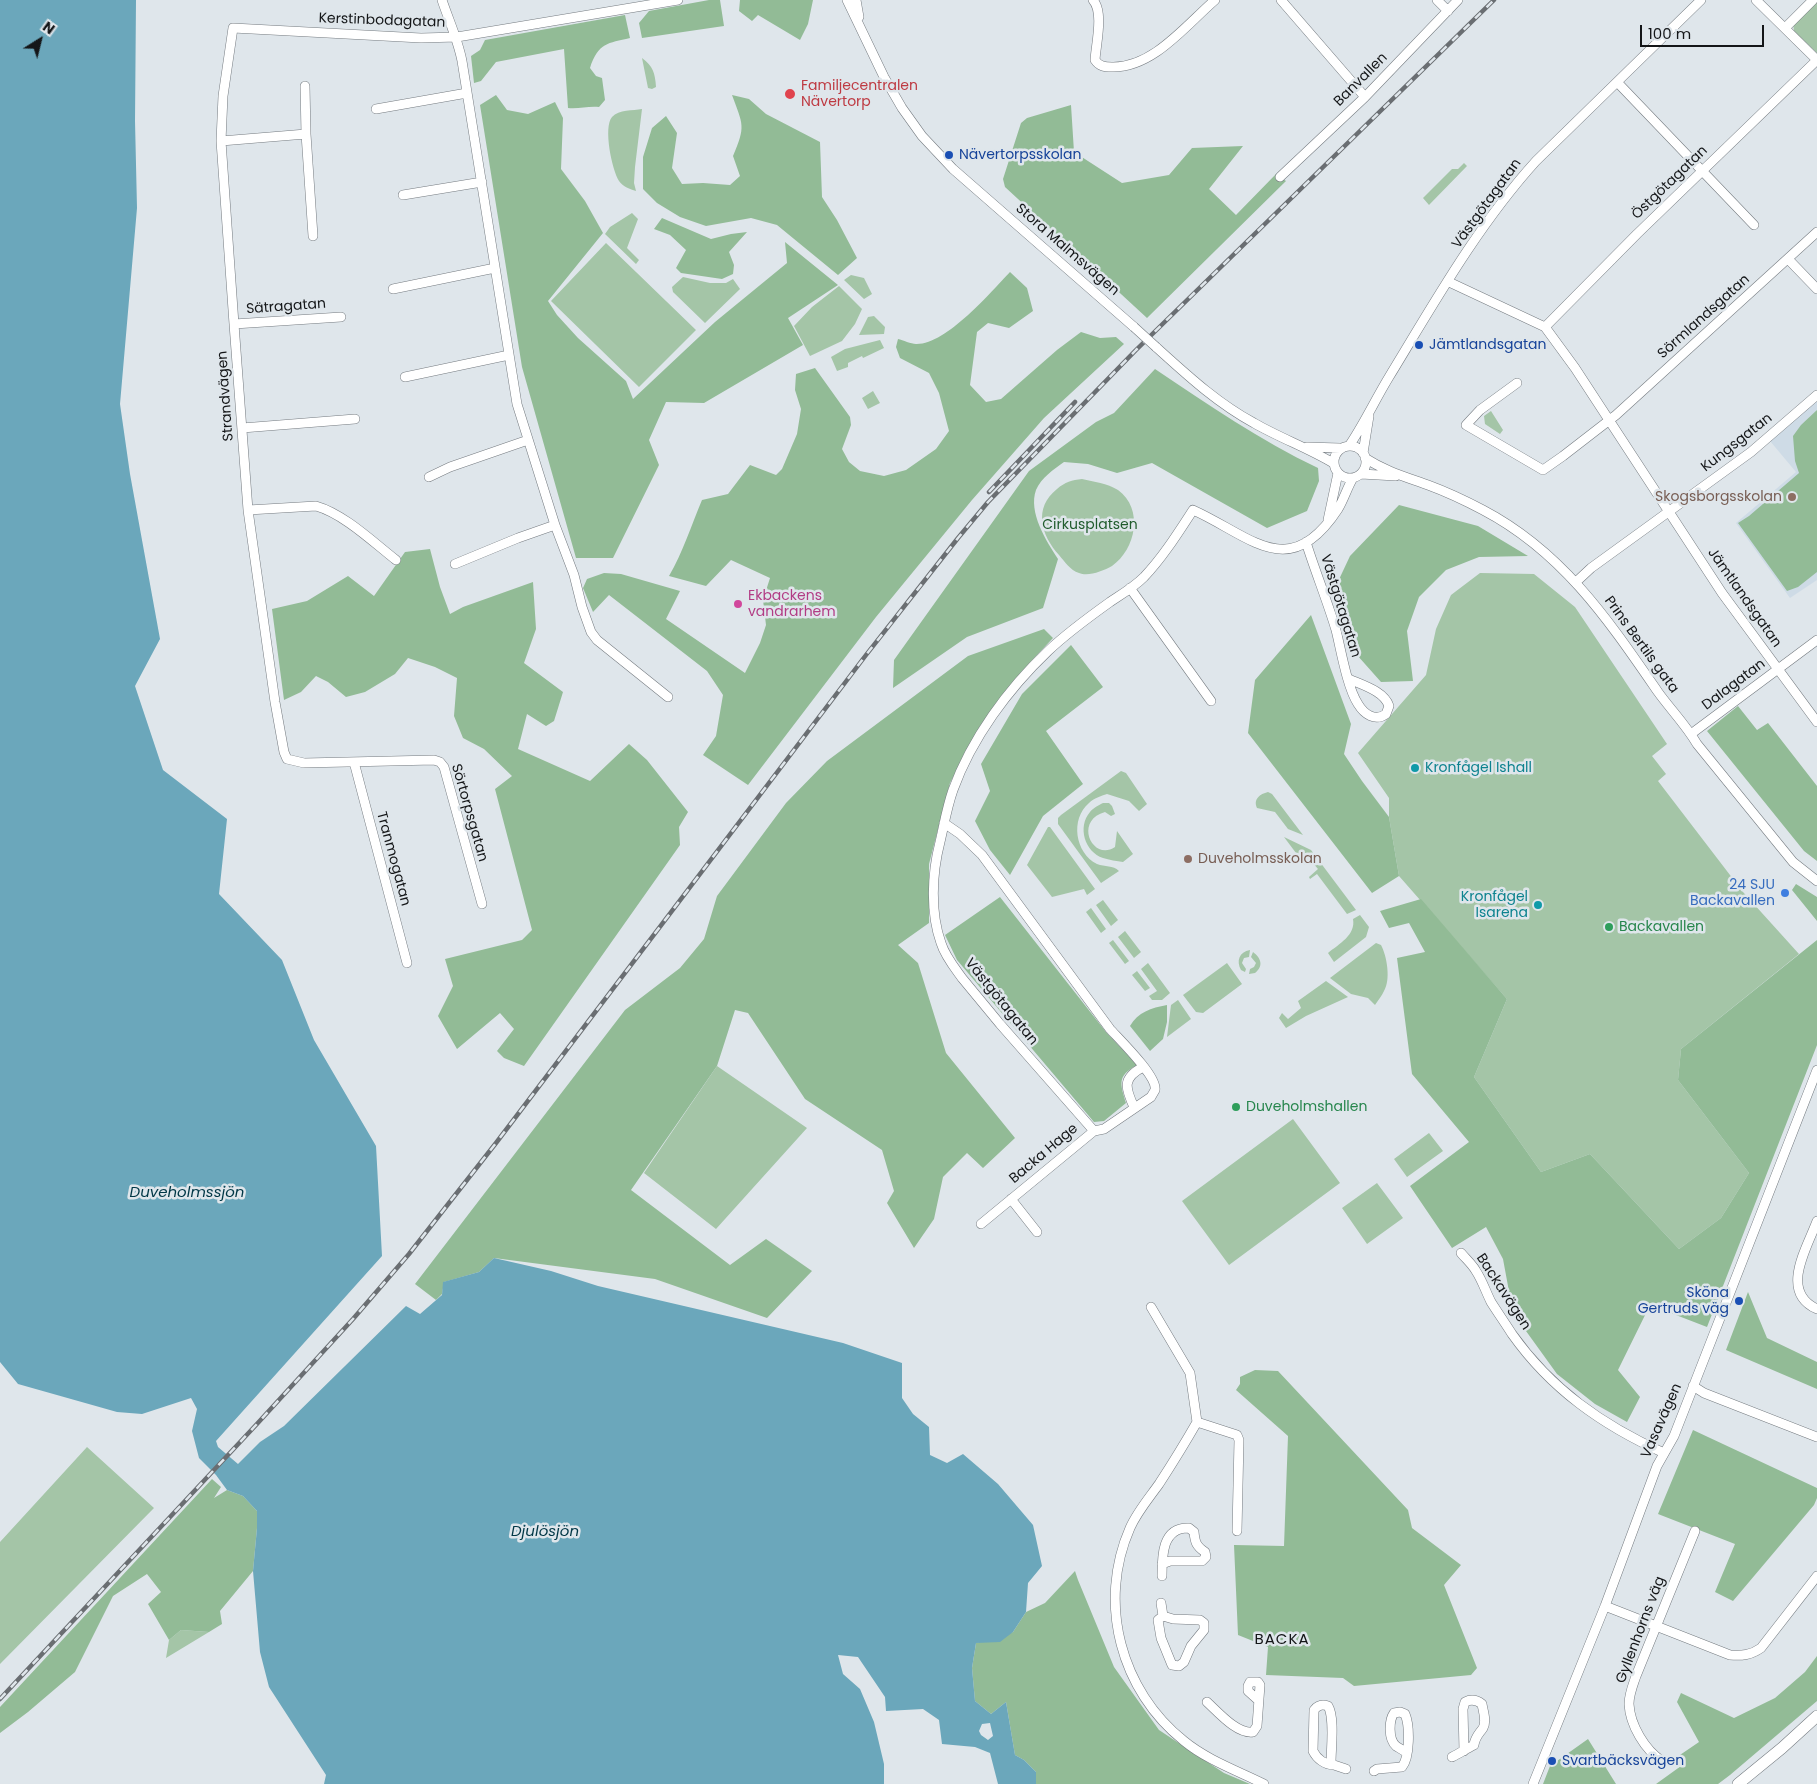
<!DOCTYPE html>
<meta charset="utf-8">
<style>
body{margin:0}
#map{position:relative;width:1817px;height:1784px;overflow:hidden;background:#dfe6eb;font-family:Poppins,sans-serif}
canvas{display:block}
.north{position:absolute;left:15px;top:15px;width:50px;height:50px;-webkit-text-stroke:4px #dfe6eb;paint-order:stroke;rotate:36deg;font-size:14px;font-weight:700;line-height:20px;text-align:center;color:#141618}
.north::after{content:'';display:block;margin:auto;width:18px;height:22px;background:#141618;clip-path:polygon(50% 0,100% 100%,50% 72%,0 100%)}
.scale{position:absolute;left:1640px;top:25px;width:124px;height:22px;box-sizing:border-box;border:2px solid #141618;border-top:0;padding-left:6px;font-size:15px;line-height:18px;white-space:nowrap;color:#141618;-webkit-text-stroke:4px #dfe6eb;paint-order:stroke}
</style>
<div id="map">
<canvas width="1817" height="1784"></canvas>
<div class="north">N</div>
<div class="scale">100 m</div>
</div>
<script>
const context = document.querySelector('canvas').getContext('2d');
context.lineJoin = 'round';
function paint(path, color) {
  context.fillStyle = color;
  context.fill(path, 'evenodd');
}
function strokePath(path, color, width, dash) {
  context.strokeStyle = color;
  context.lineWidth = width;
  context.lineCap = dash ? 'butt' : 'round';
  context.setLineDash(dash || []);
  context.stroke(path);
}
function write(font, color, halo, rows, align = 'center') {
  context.font = font + ' Poppins,sans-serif';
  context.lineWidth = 5;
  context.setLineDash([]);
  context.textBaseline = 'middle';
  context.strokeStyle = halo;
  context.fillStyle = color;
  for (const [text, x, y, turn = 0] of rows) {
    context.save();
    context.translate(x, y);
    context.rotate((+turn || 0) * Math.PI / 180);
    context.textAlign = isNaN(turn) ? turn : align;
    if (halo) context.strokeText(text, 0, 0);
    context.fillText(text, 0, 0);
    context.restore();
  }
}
paint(new Path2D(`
 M1817,399V580L1790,598L1736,523L1796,472L1770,441Z`), '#cedbe6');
paint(new Path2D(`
 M1817,0V53L1794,31L1793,23Z
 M642,58C653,66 655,73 656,87L652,89L648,88Z
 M642,109L635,167L634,183L636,191C630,189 623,187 619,181C612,170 603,127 612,117C619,109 633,111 642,109Z
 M1464,163L1467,166L1429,205L1423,198L1452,169H1458Z
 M632,213L638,219L627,248L639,260L636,264L605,234L610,227Z
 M606,243L696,330L639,387L551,301Z
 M851,275L864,278L872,294L864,299L844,280Z
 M683,277L710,283H726L733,279L740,289L705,323L673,292L672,287Z
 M839,286L862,309L855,324L842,341L810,356L794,326L812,307Z
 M874,316L885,327L884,334L859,335L868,317Z
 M880,340L884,348L863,358L862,356L848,363V367L837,371L831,357L845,349Z
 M873,391L880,403L868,409L862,398Z
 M1491,411L1503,430L1500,434L1485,424L1484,416Z
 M1082,479C1094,482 1107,483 1118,490C1144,509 1136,549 1112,566C1103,571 1088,577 1079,573C1070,570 1065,562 1059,555C1041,535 1033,508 1057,489C1065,482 1072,480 1082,479Z
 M1480,573L1534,574L1575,607L1667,744L1652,756L1666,774L1658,781L1743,892L1799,954L1681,1049L1678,1080L1749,1173L1721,1218L1679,1249L1590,1154L1541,1172L1474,1077L1507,999L1399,876L1389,817V798L1358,753L1426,675L1436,629L1451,595Z
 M1121,771L1126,773L1147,804L1139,811L1129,801L1107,794C1101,796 1094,798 1089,803C1070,819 1075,853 1097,864C1105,867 1113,865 1119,871L1101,883L1058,824V818L1061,815Z
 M1268,792L1272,794L1303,835L1288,829L1275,812L1257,808C1253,799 1260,794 1268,792Z
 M1103,803H1109L1112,806L1115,814L1111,816L1105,812C1073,821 1093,862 1115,847L1117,831L1133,854L1123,862C1117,861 1109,860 1103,858C1085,852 1077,827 1090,812C1093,808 1099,805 1103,803Z
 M1048,827H1050L1095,889L1087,895L1084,889L1052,897L1027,865Z
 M1284,837L1311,850L1356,910L1347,914L1317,874L1310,879L1309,877L1318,869L1312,862L1305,865Z
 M1103,900L1118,920L1111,926L1096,905Z
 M1091,908L1106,929L1101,933L1086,912Z
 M1360,915L1369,927L1366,937L1334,962L1328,953C1339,944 1356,935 1353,919Z
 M1125,931L1141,952L1134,958L1118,937Z
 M1113,940L1129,961L1125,964L1109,943Z
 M1376,943L1381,945C1387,956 1391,980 1384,991C1382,996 1378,1000 1375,1005L1368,998L1351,994L1330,978Z
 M1250,950L1249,957L1244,958L1242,963L1246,969L1245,972L1241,970C1236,961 1239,952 1250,950Z
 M1253,952C1261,958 1264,966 1255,973L1249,974L1250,969L1254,967L1256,963L1251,957Z
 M1148,963L1170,993L1162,1000H1152L1149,996L1157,991L1141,969Z
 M1227,963L1242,984L1203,1013L1196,1012L1183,995Z
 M1137,971L1150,988L1145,991L1132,975Z
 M1326,981L1348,997L1306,1016L1286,1028L1279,1018L1282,1013L1288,1019L1301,1008L1298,1001Z
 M1178,1000L1191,1019L1167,1037L1171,1005Z
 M717,1066L807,1128L716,1229L644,1173Z
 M1293,1119L1340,1183L1229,1265L1182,1201Z
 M1429,1133L1443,1151L1407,1177L1394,1159Z
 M1377,1183L1403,1218L1367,1244L1342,1208Z
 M87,1447L154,1508L0,1664V1542Z
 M181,1630L209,1632L166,1658L169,1640Z`), '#a4c5a7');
paint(new Path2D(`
 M709,0H720L724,26L642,38L639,23L649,11Z
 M740,0H813L808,24L800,40L758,15L752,21L739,11Z
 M625,15L630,38C608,43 598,43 590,68L596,76L602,78L605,100L599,107C588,106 579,109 568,108L564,49L496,62L481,81L474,83L471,56L480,50L485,40Z
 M496,95L507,110L528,114L555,102L563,118L561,169L585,201L603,233L548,301L557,315L578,338L626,381L633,399L715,322L787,263L785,242L838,285L788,318L803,345L704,403L666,402L649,440L659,465L613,558H576L522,367L480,105Z
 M732,95L749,99L766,114L820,142L822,197L837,220L857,258L838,275L777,225L751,218L706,226L680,217L657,203L643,189V157L652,128L666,116L677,133L672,168L682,184L703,183L730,185L740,176L733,156C746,126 743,125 732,95Z
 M1071,105L1074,152L1122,183L1169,175L1192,148L1243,146L1209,189L1236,215L1276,174L1286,181L1147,318L1005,187L1003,179L1021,123L1027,118Z
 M662,218L711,239L731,234L747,232L729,252L734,265L733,274L722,279L681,273L676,268L686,250L670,235L654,229Z
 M1010,272L1027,288L1033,311L1009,328L988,323L977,332L970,385L986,402L1001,399L1057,350L1081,332L1100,338L1116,337L1124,344L1044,418L972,500L876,617L748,785L703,755L716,736L723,695L707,671L609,595L593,612L583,588L587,579L604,573L621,574L680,591L666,619L745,673L760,643L766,625L763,600L770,578L731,560L706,586L669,576C683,552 691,526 702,500L728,494L750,465L776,475L782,469L797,434L801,409L795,390L796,374L815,368L850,417L851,425L842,449L849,462L860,471L884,476L906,470L936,449L949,431L939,393L929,373L900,358L896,347L898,339C903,340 911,344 916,344C946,345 991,292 1010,272Z
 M1155,369C1209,405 1259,440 1318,468L1319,481L1307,511L1267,528L1152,463L1117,473L1088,464L1064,462C1054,469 1041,478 1036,490C1028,512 1046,541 1058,559L1043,608L967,637L893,688L894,660L1029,471L1096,422L1114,413Z
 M1817,410V572L1798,587L1787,591L1738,523L1749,516L1799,473L1795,461L1793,436L1801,425Z
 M1399,505L1478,526L1528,556L1479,557L1446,570L1419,597L1407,631L1413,681L1381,682L1357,655L1335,588L1350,556Z
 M430,549L440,587L450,614L463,607L533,582L536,629L524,663L563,692L554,721L546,726L527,714L518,749L590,781L629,744L647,760L688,812L679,827L680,845L524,1066L504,1058L497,1051L514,1029L500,1013L457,1049L438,1016L453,986L445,959L522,940L532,930L495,789L512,776L484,749L463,738L454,716L457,678L435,667L408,658L395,674L365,692L346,697L328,682L316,676L301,692L284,700L272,609L307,601L348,576L374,596L405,552Z
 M1311,615L1351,724L1344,754L1362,781L1389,817L1399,876L1372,893L1248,733L1255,680Z
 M1044,629L1053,638L1022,671L980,726L950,783L929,864V923L898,945L918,963L946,1053L1015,1138L983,1168L967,1153L943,1177L934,1219L914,1248L887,1203L894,1191L882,1150L805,1099L748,1013L735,1010L717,1066L631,1190L730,1265L766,1239L812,1271L767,1318L655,1279L494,1258L479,1272L444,1282L442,1294L436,1300L415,1284L625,1010L680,968L704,939L717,896L786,803L827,761L968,656Z
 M1071,645L1103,687L1046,731L1083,784L1043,816L1010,875L990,850L975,821L990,791L981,764L1022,694Z
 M1738,706L1757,730L1768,723L1817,786V861L1804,851L1707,731Z
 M1796,884L1817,897V921L1792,890Z
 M1000,897L1106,1032L1137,1065C1117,1076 1120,1083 1126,1103L1104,1121L1094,1122L957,960L945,935Z
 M1421,899L1507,999L1474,1077L1541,1172L1590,1154L1679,1249L1721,1218L1749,1173L1678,1080L1681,1049L1817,940V1045L1707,1327L1650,1305L1618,1370L1640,1397L1627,1422L1595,1404L1557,1374L1513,1313L1503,1259L1486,1227L1452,1248L1410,1186L1469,1142L1412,1074L1397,958L1425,952L1409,923L1389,928L1380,911Z
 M1167,1005V1022L1163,1039L1150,1051L1130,1026C1138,1012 1151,1008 1167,1005Z
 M1748,1292L1767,1338L1817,1362V1389L1726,1350Z
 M1255,1370L1278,1371L1408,1510L1412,1528L1461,1565L1444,1585L1477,1668L1471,1675L1354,1686L1343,1678L1266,1675L1268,1647L1238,1635L1234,1545L1284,1546L1288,1436L1236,1390L1240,1384V1377Z
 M1693,1430L1817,1488V1498L1814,1505L1733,1601L1715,1592L1735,1544L1658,1514Z
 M212,1479L221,1487L214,1498L227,1490L243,1496L257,1511V1528L253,1571L220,1611L222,1624L209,1632L181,1630L169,1640L148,1604L161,1592L147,1574L113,1596L75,1672L28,1712L0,1733V1707Z
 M1075,1571L1078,1580L1114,1667L1159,1730L1224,1773L1250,1784H1036V1772L1024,1760L1015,1755L1006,1702L991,1714L975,1701L972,1668L976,1643L1013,1632L1026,1612L1045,1603Z
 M1817,1656V1701L1730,1775L1718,1784H1656L1681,1766L1677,1757L1699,1742L1677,1702L1681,1693L1734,1718L1775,1698L1805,1672Z
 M1588,1739L1616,1784H1543L1550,1766Z`), '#92bb96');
paint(new Path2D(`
 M0,0H136L135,121L137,208L120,404L130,474L160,639L135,686L163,770L227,819L219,894L282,960L314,1040L376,1146L382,1256L216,1441L218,1447L238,1464L260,1442L284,1426L406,1306L420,1314L442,1295L443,1282L479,1272L494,1258L551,1271L598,1286L843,1343L902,1363V1398L913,1414L929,1427L930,1455L947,1463L963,1454L998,1484L1033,1525L1042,1566L1028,1583L1026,1612L1013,1632L1000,1642L976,1643L972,1668L975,1701L991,1714L1006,1702L1015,1755L1024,1760L1036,1772V1784H998L990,1753L975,1747L942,1744L939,1720L923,1709L886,1711L885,1697L858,1657L838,1655L843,1674L860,1689L874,1722L884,1764V1784H324L326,1775L269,1687L260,1652L253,1571L257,1528V1511L243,1496L227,1490L216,1475L199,1458L192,1431L197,1409L191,1398L142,1414L117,1412L18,1384L0,1362ZM990,1723L993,1736L988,1740L981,1735L979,1731L982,1724Z`), '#6ba7bb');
const minor = new Path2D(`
 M442,0C449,21 458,40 462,61L517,404L555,525L574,575L582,607L591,632L597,640L668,697
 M847,0L884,77L902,108L922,136L953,169L1134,327
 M856,0L859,17
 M1093,0C1104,12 1096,44 1095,60C1099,66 1104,67 1112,67C1153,68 1186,25 1215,0
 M1281,0L1365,97
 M1437,0L1448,11
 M1756,0L1817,60
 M1785,28L1813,0
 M1617,82L1754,225
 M305,86L306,134L313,236
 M376,109L467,93
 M221,141L306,134
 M1280,177L1365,97L1458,0
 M403,195L482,182
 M1788,259L1817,289
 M1449,282L1545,327L1575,368L1722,593L1817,722
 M393,289L495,268
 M234,324L341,317
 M1545,327L1637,234L1817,60
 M1156,347C1187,375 1217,403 1254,423C1280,438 1308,448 1333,463
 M405,377L509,355
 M1517,383L1480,410L1466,425L1543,470L1563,456L1616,415L1817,232
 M242,428L355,419
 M1334 462a16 16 0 1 1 32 0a16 16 0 1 1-32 0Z
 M1349,446C1364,424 1375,400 1389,377C1434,303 1478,225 1536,161L1701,0
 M1307,447L1340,448
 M1363,453L1369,416
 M1365,458C1385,471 1406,477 1428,485C1447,492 1466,501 1483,510C1563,552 1609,621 1658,692C1671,710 1686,725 1697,744L1793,862L1817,881
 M1361,474L1396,476
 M429,477L450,467L528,440
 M248,510L316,506C344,514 373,542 396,560
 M1328,520L1338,473
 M1306,542C1315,571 1327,600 1336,630C1341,650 1347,687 1358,704C1364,714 1375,722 1386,714L1389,706C1384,691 1362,685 1349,679
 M455,564L518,538L555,525
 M1576,582L1591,568L1751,452L1817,395
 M1130,588L1211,701
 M1691,734L1817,640
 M354,762L407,963
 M944,823L960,834L982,855L1110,1029C1119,1039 1158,1077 1155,1090C1154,1092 1152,1095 1151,1097L1104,1129L1094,1131L1000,1024L962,978C954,967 945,956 941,943C930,912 932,873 940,842C944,825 947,807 953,790C972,738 1008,689 1048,651C1067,633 1089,617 1110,602C1122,594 1134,587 1144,577C1163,557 1178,533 1193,510C1251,536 1289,584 1338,509C1344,499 1347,488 1353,478
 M482,904L444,767L440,762L434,760L304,763L287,759L284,752L275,702L248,510L234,324L221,141L223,96L233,28L421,38L457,37L678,0
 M1134,1107C1125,1088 1122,1078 1143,1067
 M1011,1199L1037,1232
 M1817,1221C1807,1248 1779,1292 1817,1309
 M981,1224L1094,1131
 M1461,1253C1466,1259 1472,1264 1476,1271C1482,1280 1486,1292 1491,1302C1498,1313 1505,1323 1512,1334C1551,1389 1602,1425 1664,1453
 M1151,1307L1190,1373L1197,1422C1185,1443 1172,1464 1159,1484C1149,1498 1137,1512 1130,1528C1097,1603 1121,1691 1184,1741C1207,1760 1238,1771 1264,1784
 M1693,1386L1704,1393L1817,1437
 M1197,1422L1237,1435L1239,1440L1237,1531
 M1162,1576C1162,1556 1162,1527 1189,1528L1194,1532C1195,1542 1196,1546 1205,1552L1206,1557L1202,1561H1170L1162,1564
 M1161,1603L1163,1616L1173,1619L1200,1620L1204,1623V1630L1191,1646L1184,1662L1179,1666L1172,1665L1161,1638L1158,1620L1163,1616
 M1605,1606L1730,1655C1742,1656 1751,1655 1761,1648L1817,1576
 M1207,1702C1219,1713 1237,1734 1253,1732L1257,1726L1260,1685L1258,1682H1250L1248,1686V1691L1258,1700
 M1452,1757C1460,1753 1466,1749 1474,1745C1475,1737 1479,1734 1483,1728C1487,1721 1483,1711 1482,1704C1477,1700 1471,1699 1465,1702L1463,1709L1464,1751
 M1662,1761C1645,1750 1630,1725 1629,1704C1629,1694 1633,1685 1636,1676L1695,1531
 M1334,1765C1325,1765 1317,1759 1313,1751L1314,1710C1318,1705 1322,1704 1328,1706C1335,1717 1331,1749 1331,1763L1334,1765L1346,1769
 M1374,1771L1377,1769L1402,1767C1410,1757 1410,1726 1405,1714L1400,1712L1394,1713C1389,1720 1388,1739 1396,1746C1399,1748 1403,1750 1407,1753
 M1533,1784L1605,1606L1657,1466L1674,1436L1817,1070`);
const major = new Path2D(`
 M1738,1784L1782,1748L1817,1716`);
strokePath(minor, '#757b80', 10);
strokePath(major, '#757b80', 12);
strokePath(minor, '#fff', 9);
strokePath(major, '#fff', 11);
const rail = new Path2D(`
 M989,492L1075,402
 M0,1699L256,1425L353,1319L409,1254L496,1143L866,655L958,538L988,502L1136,350L1494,0`);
strokePath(rail, '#6a6e72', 4.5);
strokePath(rail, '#dfe6eb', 2.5, [8]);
const minorBridge = new Path2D(`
 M1134,327L1156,347`);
strokePath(minorBridge, '#757b80', 10, []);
strokePath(minorBridge, '#fff', 9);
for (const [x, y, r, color] of [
 [790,94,6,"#e0444e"],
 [949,155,5,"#1a4fb4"],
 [1419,345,5,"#1a4fb4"],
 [1792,497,5,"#8d6e63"],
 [738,604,5,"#d1479c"],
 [1415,768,5,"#0f9aa8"],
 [1188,859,5,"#8d6e63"],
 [1785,893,5,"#3f7fe0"],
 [1538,905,5,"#0f9aa8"],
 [1609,927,5,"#2e9e5b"],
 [1236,1107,5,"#2e9e5b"],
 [1739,1301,5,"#1a4fb4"],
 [1552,1761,5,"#1a4fb4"]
]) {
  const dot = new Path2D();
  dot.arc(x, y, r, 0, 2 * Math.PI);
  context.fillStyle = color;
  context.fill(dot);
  strokePath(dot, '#dfe6eb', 2);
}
write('14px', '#141618', '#dfe6eb', [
 ["Kerstinbodagatan",382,21,2],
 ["Banvallen",1361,80,-45],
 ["Östgötagatan",1670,183,-44],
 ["Västgötagatan",1487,204,-54],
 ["Stora Malmsvägen",1067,250,41],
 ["Sätragatan",286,307,-4],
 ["Sörmlandsgatan",1704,317,-42],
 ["Strandvägen",226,396,-94],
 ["Kungsgatan",1737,443,-38],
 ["Jämtlandsgatan",1744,598,55],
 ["Västgötagatan",1340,606,73],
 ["Prins Bertils gata",1641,645,54],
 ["Dalagatan",1734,685,-37],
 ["Sörtorpsgatan",469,813,74],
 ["Tranmogatan",393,859,75],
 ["Västgötagatan",1001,1002,51],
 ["Backa Hage",1044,1154,-40],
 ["Backavägen",1503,1292,57],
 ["Vasavägen",1662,1421,-66],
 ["Gyllenhorns väg",1641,1630,-69]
]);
write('14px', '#be3a42', '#dfe6eb', [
 ["Familjecentralen",801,86],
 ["Nävertorp",801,102]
], 'left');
write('14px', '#164399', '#dfe6eb', [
 ["Nävertorpsskolan",959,155],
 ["Jämtlandsgatan",1429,345],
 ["Sköna",1729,1293,"right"],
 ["Gertruds väg",1729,1309,"right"],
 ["Svartbäcksvägen",1562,1761]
], 'left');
write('14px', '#785e54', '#dfe6eb', [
 ["Skogsborgsskolan",1782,497],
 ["Duveholmsskolan",1198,859,"left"]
], 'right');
write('14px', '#205c2d', '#dfe6eb', [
 ["Cirkusplatsen",1090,525]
]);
write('14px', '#b23c85', '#dfe6eb', [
 ["Ekbackens",748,596],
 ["vandrarhem",748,612]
], 'left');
write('14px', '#0d838f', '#dfe6eb', [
 ["Kronfågel Ishall",1425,768],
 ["Kronfågel",1528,897,"right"],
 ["Isarena",1528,913,"right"]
], 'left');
write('14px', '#366cbe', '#dfe6eb', [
 ["24 SJU",1775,885],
 ["Backavallen",1775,901]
], 'right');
write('14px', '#27864d', '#dfe6eb', [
 ["Backavallen",1619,927],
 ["Duveholmshallen",1246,1107]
], 'left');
write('italic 15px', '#003746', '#dfe6eb', [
 ["Duveholmssjön",187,1193],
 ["Djulösjön",545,1532]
]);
context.letterSpacing = '1px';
write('15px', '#141618', '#dfe6eb', [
 ["BACKA",1282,1640]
]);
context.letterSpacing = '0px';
</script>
